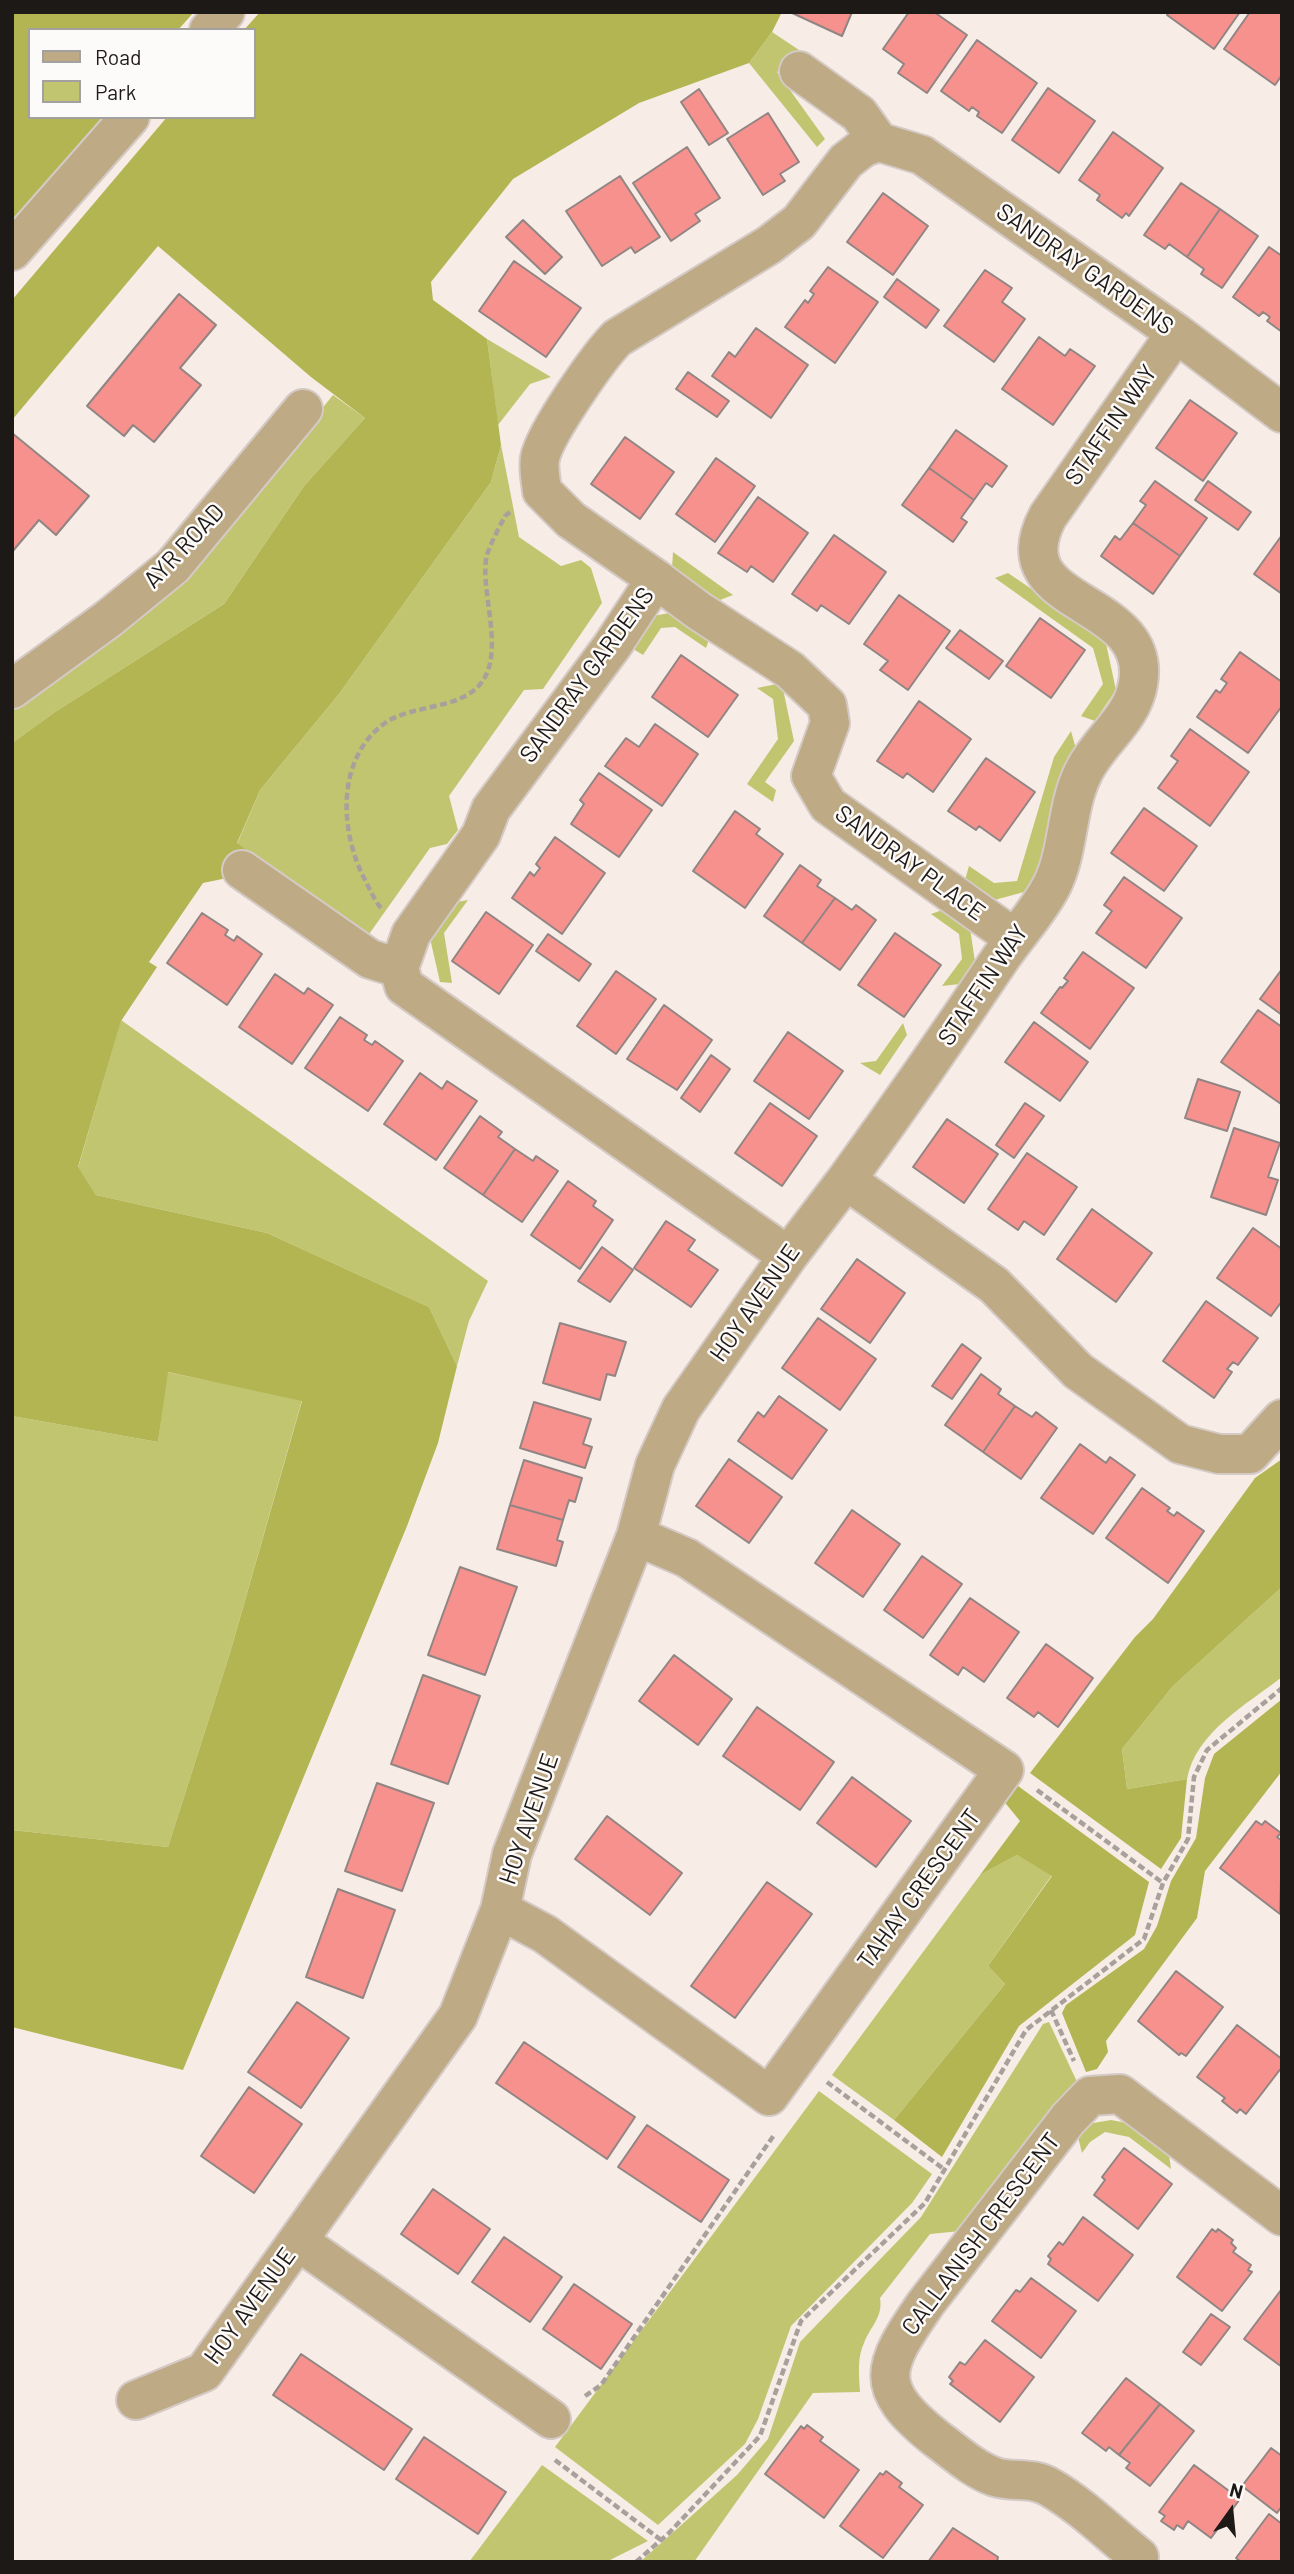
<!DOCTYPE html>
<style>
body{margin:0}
#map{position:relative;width:1294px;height:2574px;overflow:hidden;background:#f7ece6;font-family:Barlow,sans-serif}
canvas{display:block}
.frame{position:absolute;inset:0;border:14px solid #1d1917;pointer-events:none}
.legend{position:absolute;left:28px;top:28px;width:228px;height:91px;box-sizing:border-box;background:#fdfbfa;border:2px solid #a3a19f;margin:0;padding:9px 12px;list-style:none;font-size:21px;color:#1d1917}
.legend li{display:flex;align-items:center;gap:14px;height:35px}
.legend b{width:35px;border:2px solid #a3a19f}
.north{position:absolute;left:1196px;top:2476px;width:70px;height:70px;-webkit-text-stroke:5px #fdfbfa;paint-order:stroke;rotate:15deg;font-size:19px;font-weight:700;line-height:28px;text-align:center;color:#1d1917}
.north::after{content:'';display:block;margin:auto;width:24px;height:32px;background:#1d1917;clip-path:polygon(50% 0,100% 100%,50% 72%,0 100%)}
</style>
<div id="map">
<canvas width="1294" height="2574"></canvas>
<div class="frame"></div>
<ul class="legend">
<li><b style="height:9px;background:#bfaa86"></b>Road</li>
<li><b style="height:19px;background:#c2c570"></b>Park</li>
</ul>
<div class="north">N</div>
</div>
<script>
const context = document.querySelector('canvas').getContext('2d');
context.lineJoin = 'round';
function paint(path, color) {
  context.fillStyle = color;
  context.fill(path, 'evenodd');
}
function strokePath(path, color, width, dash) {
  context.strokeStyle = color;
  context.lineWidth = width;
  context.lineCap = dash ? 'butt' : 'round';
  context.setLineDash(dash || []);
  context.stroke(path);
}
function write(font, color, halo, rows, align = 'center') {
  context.font = font + ' Barlow,sans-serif';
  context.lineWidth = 5;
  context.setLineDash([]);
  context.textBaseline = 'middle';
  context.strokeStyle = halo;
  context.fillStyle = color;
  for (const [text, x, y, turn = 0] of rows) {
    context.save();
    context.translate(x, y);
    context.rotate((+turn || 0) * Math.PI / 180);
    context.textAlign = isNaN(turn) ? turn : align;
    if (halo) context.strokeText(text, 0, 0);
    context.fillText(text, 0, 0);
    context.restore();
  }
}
paint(new Path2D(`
 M772,32L805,54L777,72L825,139L817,147L749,63Z
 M487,339L551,377L530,384L498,425Z
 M333,395L365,418L304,486L224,604L55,712L12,743V704L194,568Z
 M501,445L519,537L561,566L581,560L591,568L602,603L543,689L524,690L449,796L458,830L447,844L430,848L367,937L237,844L260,790L339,694L491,482Z
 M673,552L733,595L720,600L672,568Z
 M1008,573L1105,639L1116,690L1095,721L1081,716L1103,684L1093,648L995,578Z
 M675,612L710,637L706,648L675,627L661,628L643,655L630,647L653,616Z
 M777,684L783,689L794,741L765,782L776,790L773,802L747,784L778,739L773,699L757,688Z
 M1071,731L1076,749L1066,763L1037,876L1024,892L991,901L965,880L969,866L994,883L1017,881L1054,757Z
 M468,900L444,933L452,983L440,982L429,934L451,903Z
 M945,909L970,928L975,962L960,984L942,986L962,959L959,934L931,914Z
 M121,1020L488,1281L469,1321L457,1366L429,1307L267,1233L96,1195L78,1168Z
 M903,1023L907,1035L880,1075L860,1063L876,1061Z
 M167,1372L302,1400L230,1653L168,1847L12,1830V1416L158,1442Z
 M1282,1587V1677C1246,1705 1196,1732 1187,1779L1127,1789L1122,1749L1173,1686Z
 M1017,1855L1052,1875L988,1966L1005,1984L894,2120L832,2075L980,1875Z
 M1049,2022L1079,2086L1073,2085L961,2231L930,2234L880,2298C883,2318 871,2325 864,2343C857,2358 859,2375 860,2392L813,2393L694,2562H640L737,2475L768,2439L800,2342L921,2217L1043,2024Z
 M819,2091L932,2174L912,2203L791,2326L758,2419L745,2444L658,2525L555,2447Z
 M1111,2120L1127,2123L1169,2155L1171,2169L1129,2137L1105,2132L1090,2142L1082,2153L1078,2137L1093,2123Z
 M542,2465L648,2541L606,2562H469Z`), '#c2c570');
paint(new Path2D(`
 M12,12H194L178,30H30V117H103L12,220Z
 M260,12H782L772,32L749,63L639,103L513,179L431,282L433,300L487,339L501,445L491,482L339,694L260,790L237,843L245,849L227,878L203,883L149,962L157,967L121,1021L78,1167L96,1195L267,1233L429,1307L457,1366L438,1443L407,1526L183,2070L12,2027V1830L168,1847L230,1653L302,1401L168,1372L158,1442L12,1416V743L55,712L224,604L304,486L365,418L311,377L158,246L12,420V300L167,117H254V30H244Z
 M1282,1459V1587L1173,1686L1122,1749L1127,1789L1187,1779L1181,1838L1161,1869L1030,1773L1135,1637L1153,1619L1255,1478Z
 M1282,1699V1771L1205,1871L1197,1918L1106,2041L1108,2052L1097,2069L1086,2072L1062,2013L1066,2005L1144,1949L1157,1926L1171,1881L1196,1838L1205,1778L1214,1754Z
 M1014,1783L1149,1882L1135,1935L1019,2026L942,2157L894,2120L1005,1984L988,1966L1052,1876L1017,1855L980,1875L1020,1821L1002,1799Z`), '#b2b552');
const building = new Path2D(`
 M790,12H852L842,36Z
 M909,12H934L967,35L927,93L898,73L904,64L883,49Z
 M1169,12H1240L1214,49L1167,15Z
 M1250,12H1282V75L1275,85L1224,49Z
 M977,40L1037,83L1002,133L977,116L979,112L972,107L969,111L941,91Z
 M1048,88L1095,121L1059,173L1012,140Z
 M699,89L728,133L709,145L681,102Z
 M768,113L799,162L780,174L785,181L763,195L727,139Z
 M1113,132L1163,168L1129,216L1126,213L1122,218L1097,200L1100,195L1079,180Z
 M687,147L720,198L695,214L700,221L671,241L633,183Z
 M620,176L660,237L635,253L631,247L602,266L566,211Z
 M1181,183L1220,209L1187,257L1169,244L1165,249L1144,235Z
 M883,193L928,226L893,275L847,242Z
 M1220,209L1258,236L1222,288L1201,274L1204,269L1187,257Z
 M523,220L562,257L545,274L506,237Z
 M1269,247L1282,256V332L1267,321L1270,317L1263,312L1259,316L1233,297Z
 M514,261L581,308L546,357L479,311Z
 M828,267L878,302L835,363L785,327L805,300L808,303L814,294L810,291Z
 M985,270L1012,288L1002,302L1025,319L994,362L944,326Z
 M897,279L939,310L926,328L884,297Z
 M179,294L216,325L180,368L201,385L154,442L133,425L124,436L87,406Z
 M756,328L808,365L771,418L712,376L729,352L735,357Z
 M1039,337L1065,356L1070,349L1095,366L1053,425L1002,389Z
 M688,372L729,401L717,417L676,389Z
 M1190,400L1237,433L1203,481L1156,448Z
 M956,430L1007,466L992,487L986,483L974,500L929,468Z
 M12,433L89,496L56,535L39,520L12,552Z
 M625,437L674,472L640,519L591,484Z
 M716,458L755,486L715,542L676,514Z
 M929,468L974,500L961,518L967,522L953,542L902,505Z
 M1155,481L1207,518L1180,556L1133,523L1146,505L1140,501Z
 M1208,481L1251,512L1238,530L1195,500Z
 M758,497L808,533L773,582L751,566L747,572L718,553Z
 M1133,523L1180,556L1153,594L1101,556L1115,536L1120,540Z
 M834,535L886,572L849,624L821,605L817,611L792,594Z
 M1282,535V594L1254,574Z
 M899,595L950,631L908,690L880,670L888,661L864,644Z
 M1040,618L1085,650L1051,698L1006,666Z
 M960,630L1003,661L989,679L946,648Z
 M1240,652L1282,682V706L1248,753L1197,717L1216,690L1220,693L1227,683L1221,679Z
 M681,655L738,695L708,737L652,697Z
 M919,701L971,739L933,792L907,773L903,778L877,761Z
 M655,724L698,754L662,806L605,766L626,738L639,747Z
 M1190,729L1249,772L1210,826L1158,788L1178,761L1171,756Z
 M986,758L1035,792L1000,841L979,826L976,830L948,811Z
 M599,773L652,810L619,857L571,824L584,804L580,800Z
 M1144,808L1197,846L1164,891L1111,853Z
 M735,811L760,829L756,834L783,854L745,908L693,871Z
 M555,837L605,873L562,934L512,898L530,872L534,876L540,868L536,864Z
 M800,865L821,880L817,886L835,898L802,943L764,916Z
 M1124,877L1182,918L1146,968L1096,933L1112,911L1104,905Z
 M835,898L852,910L856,905L876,920L840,970L802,943Z
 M486,912L533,945L499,994L452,961Z
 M202,913L228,930L225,935L234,941L237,936L262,954L227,1005L167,963Z
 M895,933L941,965L904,1017L858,985Z
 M548,934L591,964L579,981L536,951Z
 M1083,952L1134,988L1090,1049L1041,1013L1060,987L1062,988L1068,981L1064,978Z
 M1282,969V1015L1260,999Z
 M616,971L656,999L616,1054L577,1026Z
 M275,974L304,994L308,988L333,1005L292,1064L239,1027Z
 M664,1005L712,1040L677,1090L627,1059Z
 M1258,1010L1282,1027L1281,1104L1221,1062Z
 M340,1017L367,1035L364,1040L372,1045L375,1041L403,1061L368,1111L305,1068Z
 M1034,1022L1088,1062L1060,1101L1005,1062Z
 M788,1032L843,1071L809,1119L754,1081Z
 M711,1055L730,1069L700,1112L681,1098Z
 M420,1073L442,1089L447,1081L477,1101L436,1160L384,1124Z
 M1198,1079L1240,1092L1227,1131L1185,1118Z
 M770,1103L817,1136L782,1186L735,1153Z
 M1025,1103L1044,1116L1014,1158L996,1145Z
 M480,1116L502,1132L498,1137L515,1149L483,1195L444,1168Z
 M947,1119L998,1154L964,1203L913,1167Z
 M1234,1128L1280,1143L1268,1177L1278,1180L1266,1215L1211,1197Z
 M515,1149L533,1161L536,1156L558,1171L522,1222L483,1195Z
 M1027,1153L1077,1187L1044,1235L1024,1221L1018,1230L988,1209Z
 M568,1181L596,1201L593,1206L613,1220L580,1269L531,1235Z
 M1092,1209L1152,1253L1116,1302L1057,1259Z
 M666,1221L695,1240L688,1250L718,1270L691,1307L634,1268Z
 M1253,1228L1282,1249V1301L1271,1316L1217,1278Z
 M602,1247L633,1270L610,1302L578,1281Z
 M857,1259L905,1293L870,1343L821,1309Z
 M1206,1301L1258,1338L1238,1365L1233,1362L1227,1369L1232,1372L1214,1398L1163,1361Z
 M818,1318L876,1359L840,1410L782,1368Z
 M560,1323L626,1342L615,1376L607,1374L600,1400L543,1383Z
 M962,1344L981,1358L952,1399L932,1386Z
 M981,1374L1001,1389L998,1394L1015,1406L983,1452L945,1425Z
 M779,1396L827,1430L792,1479L738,1441L758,1412L764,1417Z
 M534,1402L591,1419L583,1444L592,1447L585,1468L520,1448Z
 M1015,1406L1032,1417L1036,1412L1057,1428L1021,1479L983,1452Z
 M1080,1444L1106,1463L1110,1457L1135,1475L1093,1534L1041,1498Z
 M729,1459L782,1497L749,1543L696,1506Z
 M524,1460L582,1478L575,1502L569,1500L563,1520L510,1505Z
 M1142,1488L1170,1508L1167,1511L1174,1516L1177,1512L1204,1531L1168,1583L1106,1538Z
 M510,1505L563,1520L557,1540L563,1542L556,1566L497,1549Z
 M852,1510L900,1544L863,1597L815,1563Z
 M922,1556L962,1584L923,1638L884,1610Z
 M460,1567L517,1587L485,1675L428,1655Z
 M970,1598L1019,1632L984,1682L963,1667L958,1675L930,1655Z
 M1046,1644L1093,1678L1058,1727L1038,1712L1034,1717L1007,1698Z
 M674,1655L732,1699L698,1745L639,1701Z
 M423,1675L480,1696L448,1784L391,1764Z
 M757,1707L834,1762L800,1810L723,1756Z
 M852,1777L911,1821L876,1867L817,1823Z
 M377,1783L434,1803L402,1891L345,1871Z
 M607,1816L682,1873L650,1915L575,1859Z
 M1256,1821L1262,1825L1265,1821L1281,1833L1277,1837L1282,1841L1280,1914L1220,1868Z
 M767,1882L812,1914L735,2018L691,1986Z
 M338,1889L395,1910L363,1998L306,1977Z
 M1176,1971L1223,2007L1186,2056L1181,2053L1179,2055L1138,2021Z
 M297,2002L349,2038L301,2108L248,2072Z
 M1237,2025L1282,2059V2067L1246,2114L1240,2109L1237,2113L1222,2101L1225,2098L1197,2077Z
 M524,2042L635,2117L607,2159L496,2083Z
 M249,2087L302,2124L254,2193L201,2156Z
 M647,2125L729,2180L701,2222L618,2167Z
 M1124,2148L1172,2184L1138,2229L1094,2195L1105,2180L1102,2177Z
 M433,2189L490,2229L458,2274L401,2234Z
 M1083,2217L1133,2255L1098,2301L1048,2264L1051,2259L1048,2256L1059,2242L1063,2245Z
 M1212,2229L1216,2232L1218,2229L1233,2240L1231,2243L1236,2248L1233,2252L1251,2265L1248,2270L1252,2272L1222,2311L1177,2277Z
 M504,2237L562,2277L530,2322L472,2282Z
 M1031,2278L1076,2311L1041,2358L992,2321L1016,2290L1020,2292Z
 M574,2284L632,2324L601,2369L543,2329Z
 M1281,2290L1282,2291V2367L1244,2339Z
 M1211,2314L1230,2327L1201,2365L1183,2352Z
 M985,2340L1034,2377L1000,2422L954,2387L950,2384L953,2381L949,2377L960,2362L965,2365Z
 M301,2354L412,2429L384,2470L273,2395Z
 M1126,2378L1160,2404L1119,2455L1109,2447L1106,2451L1082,2433Z
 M1160,2404L1194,2431L1150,2486L1126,2468L1130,2463L1119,2455Z
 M807,2425L823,2437L820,2441L859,2470L824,2518L765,2474L801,2426L804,2429Z
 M424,2437L506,2492L478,2534L396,2479Z
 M1271,2448L1282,2456V2506L1277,2513L1242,2486Z
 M1194,2465L1240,2499L1211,2538L1188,2521L1183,2529L1177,2525L1174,2530L1161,2521L1165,2516L1159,2512Z
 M886,2471L902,2483L899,2487L923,2505L883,2558L840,2526L880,2473L883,2475Z
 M1269,2514L1282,2524V2562H1241L1236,2558Z
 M953,2528L998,2557L997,2562H928Z`);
paint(building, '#f6918d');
strokePath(building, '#918584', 2);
const minor = new Path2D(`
 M209,30L225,12
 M799,71L859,114L879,142
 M12,251L130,117
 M1176,333L1048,516C998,610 1154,595 1138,684C1132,720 1098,741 1083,773C1066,807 1069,851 1052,885C1039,911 1017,934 1000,959C950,1034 899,1107 846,1180L994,1285L1078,1371L1180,1444L1219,1454H1250L1282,1419
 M656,579L699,611L790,670L827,705L830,723L811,776L828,805L1014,938
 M12,689L108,619L173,566L303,409
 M242,870L370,959L399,968
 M788,1256L404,986L399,968L411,934L481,835L491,809L612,646L656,579L571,520L542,491C541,481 538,468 540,458C545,433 599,356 617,338L769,245L799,222L846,161L864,147L879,142L922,155L1176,333L1282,413
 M500,1910L545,1934L769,2096L1004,1770L687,1558L636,1536
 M298,2241L551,2419
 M136,2400L204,2372L458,2016L500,1910L512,1854L636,1536L655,1465L681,1409L788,1256L846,1180
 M1139,2557C1110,2534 1082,2506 1051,2488C1032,2476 1014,2483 995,2477C973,2469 956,2453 937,2439C871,2387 882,2367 926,2303L1068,2119L1090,2096L1120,2094L1282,2216`);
strokePath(minor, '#d4cac5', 42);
strokePath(new Path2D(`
 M381,908C374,900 370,889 365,880C340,833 335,759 385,723C413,703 467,711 485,677C503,644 479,586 487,555C491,542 499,528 505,516L510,512
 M1037,1790L1163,1883
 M1051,2010L1074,2061
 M827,2082L945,2170
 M585,2396L601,2385L774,2135
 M555,2460L661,2540
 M636,2562L669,2533L760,2436L801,2321L925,2203L1026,2030L1144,1939L1163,1883L1188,1839L1194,1777L1207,1750L1282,1688`), '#a8a09b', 4.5, [7, 3.5]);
strokePath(minor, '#bfaa86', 38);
write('24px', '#1d1917', '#fdfbfa', [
 ["SANDRAY GARDENS",1085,269,35],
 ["STAFFIN WAY",1111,425,-55],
 ["AYR ROAD",184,546,-47],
 ["SANDRAY GARDENS",587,675,-54],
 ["SANDRAY PLACE",910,863,36],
 ["STAFFIN WAY",983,985,-56],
 ["HOY AVENUE",755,1303,-55],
 ["HOY AVENUE",529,1819,-71],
 ["TAHAY CRESCENT",919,1889,-54],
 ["CALLANISH CRESCENT",981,2234,-53],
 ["HOY AVENUE",250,2306,-54]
]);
</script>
